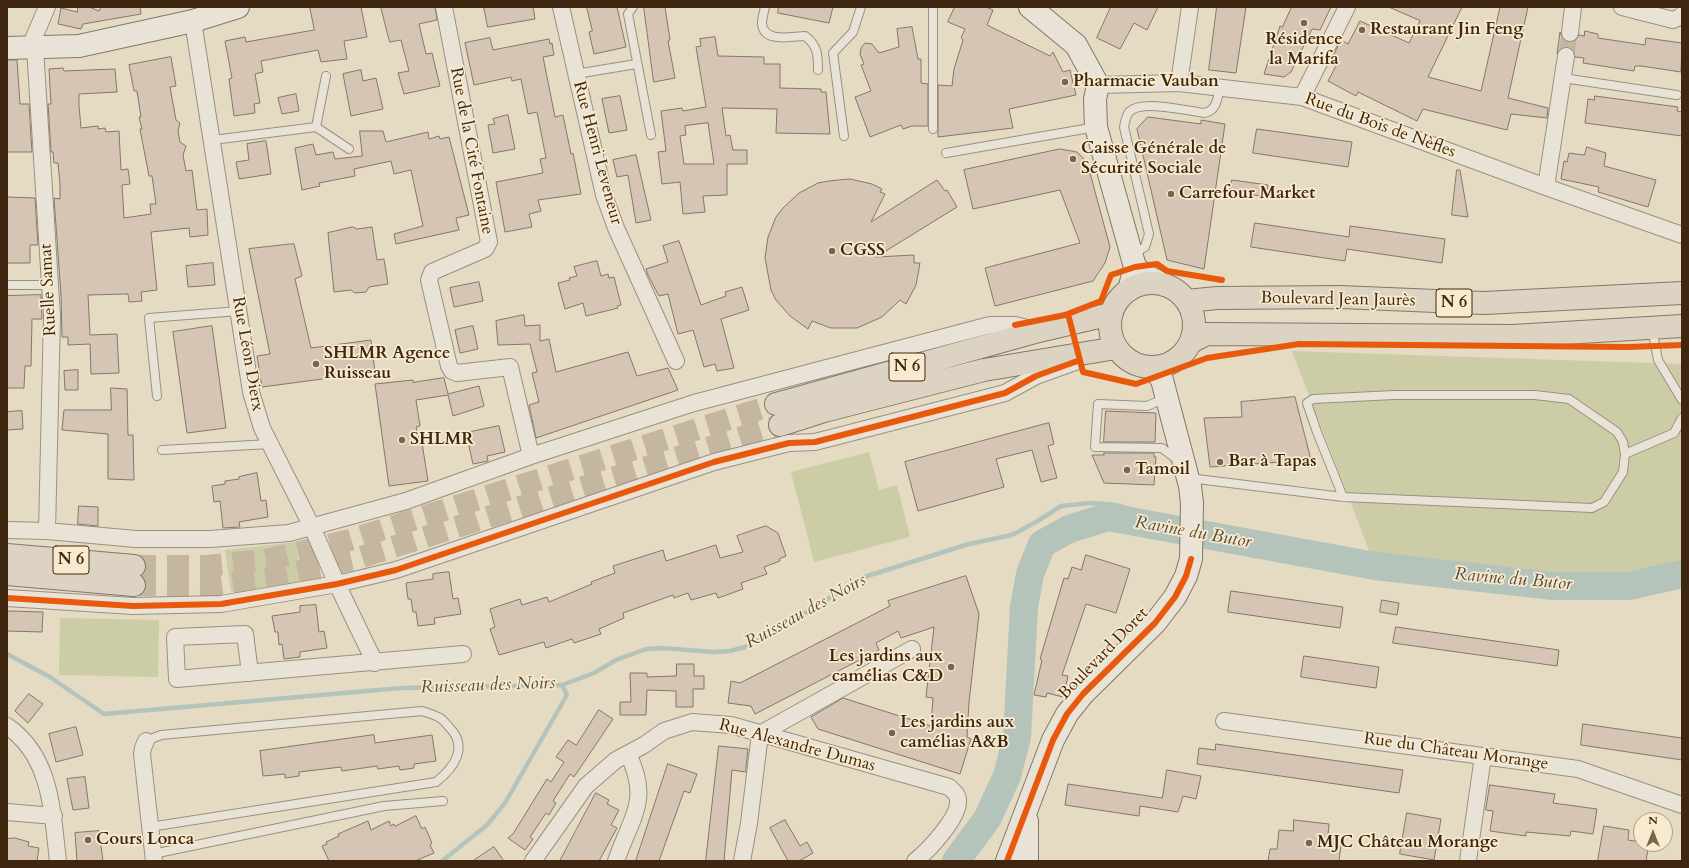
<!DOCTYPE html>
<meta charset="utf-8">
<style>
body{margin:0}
#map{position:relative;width:1689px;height:868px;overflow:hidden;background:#e5dac2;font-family:Cardo,serif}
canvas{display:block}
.frame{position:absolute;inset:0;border:8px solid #3f2611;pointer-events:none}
.north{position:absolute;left:1633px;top:812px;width:40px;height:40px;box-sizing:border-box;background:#f7eace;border:1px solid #ad9c82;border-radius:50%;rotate:0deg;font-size:11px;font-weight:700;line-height:16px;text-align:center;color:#3f2611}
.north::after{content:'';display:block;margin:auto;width:14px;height:18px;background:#79654f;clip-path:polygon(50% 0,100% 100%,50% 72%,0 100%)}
</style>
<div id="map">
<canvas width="1689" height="868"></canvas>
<div class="frame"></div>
<div class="north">N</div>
</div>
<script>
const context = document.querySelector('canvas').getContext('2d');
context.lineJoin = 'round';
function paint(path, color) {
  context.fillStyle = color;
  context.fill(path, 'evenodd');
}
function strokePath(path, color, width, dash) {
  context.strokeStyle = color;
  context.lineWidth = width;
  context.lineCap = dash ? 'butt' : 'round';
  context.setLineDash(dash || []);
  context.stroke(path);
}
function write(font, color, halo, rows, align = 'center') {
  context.font = font + ' Cardo,serif';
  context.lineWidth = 3.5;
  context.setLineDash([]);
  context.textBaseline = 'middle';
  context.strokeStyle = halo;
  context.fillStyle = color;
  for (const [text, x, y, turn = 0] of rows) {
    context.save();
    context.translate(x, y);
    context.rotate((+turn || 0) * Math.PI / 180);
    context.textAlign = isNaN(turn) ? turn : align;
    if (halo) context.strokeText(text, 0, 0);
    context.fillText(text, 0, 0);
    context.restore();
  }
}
paint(new Path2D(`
 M1292,351L1682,364V574L1629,586H1553L1375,566Z
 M869,452L879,490L897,485L910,537L814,562L791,472Z
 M296,542L301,583L231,592L225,550Z
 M60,618L159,620L158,677L59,675Z`), '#cccda6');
strokePath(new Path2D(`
 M7,654L50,677L104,714L401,688L562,685L594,673L616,660L646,649L662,648L714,652L730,651L749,646L799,617L861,578L969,544L1012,535L1036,522L1061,506L1091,503L1116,505L1133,510L1157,525
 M442,861L487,825L505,803L567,695L562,685`), '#b4c4ba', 4.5);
strokePath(new Path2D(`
 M956,861L987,819L1007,776L1017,737L1024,607L1030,574L1042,544L1069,529L1108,517L1375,566L1553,586H1629L1682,574`), '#b4c4ba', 28);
const building = new Path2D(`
 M78,7H89L99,11L101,7H140L141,14L83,24L81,29L58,24L61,8L77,12Z
 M310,7H361L367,37L344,41L347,59L321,62L318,50L261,61L263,72L255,74L260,103L254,104L255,113L234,116L229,79L232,78L225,41L245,37L246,42L314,30Z
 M381,7H435L437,20L419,24L426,54L432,53L440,86L404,94L398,73L409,71L401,40L390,42Z
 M484,7H533L535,19L488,27Z
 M587,7H617L626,47L594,54L589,32L592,31Z
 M644,7H665L670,40L668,41L675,78L654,82Z
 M779,7H833L829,23L778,13Z
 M955,7H986L993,10L987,25L1050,56L1053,52L1063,72L1070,70L1076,95L1009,109L1013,128L938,137V85L952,86L954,69L963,40L961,38L965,29L948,22Z
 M1111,7H1158L1147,30L1134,23L1120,49L1097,38Z
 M1217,7H1246L1236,73L1209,70Z
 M1292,7H1331L1320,30L1312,29L1291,72L1284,77L1264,74L1280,26L1282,27Z
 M1389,7H1462L1428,77L1481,91L1500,7H1528L1508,98L1548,108L1547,118L1511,114L1507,130L1423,109L1417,121L1358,92L1356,96L1328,81L1337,64L1333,56L1341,40L1348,44L1360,21L1409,43L1420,21Z
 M912,27L918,59H921V83L928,84V126H912L903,129L901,125L870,137L855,97L871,91L861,65L864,64L860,54L861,48L865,43L872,44L879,53L899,47L897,29Z
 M1585,31L1598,34V38L1645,45L1646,38L1682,43L1681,72L1641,66H1635L1634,71L1583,63L1584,58L1575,57L1572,49L1567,47H1562L1557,54L1560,32L1564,40L1569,42H1574L1579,35L1584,36Z
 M715,37L718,56L764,57V64H780V88L821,89V92H826L830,134L776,133L777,109L722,108L726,136L730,135L733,150H747V164H727V195L703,196L705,212L683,214L680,182L662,184L658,152L666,151L661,111L682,108L683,111L706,107L696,47L701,46L700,39ZM708,123L714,164H684L680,136L686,135L685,126Z
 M490,38L493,50L549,39L550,44L552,43L554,55L543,57L555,117L563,115L571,154L573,153L581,194L538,200L541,211L529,214L532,227L505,232L496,182L543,173L540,159L546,158L537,112L528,114L521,79L512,81L511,77L474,85L465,43Z
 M171,57L176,86L170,87L176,120L180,123L178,131L180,142L186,146L183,155L186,171L192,170L197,210L207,209L208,235L190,237L189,228L151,232L157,290L141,292L142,301L129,302L128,294L88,295L90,335L117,334L119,373L91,374L90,344L68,345V337H62L61,295L54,198L60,199V184L58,163H54L53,152H51L48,104H51L49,69L63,68L64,71L115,69L117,92L79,94V106L81,128L98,126V129L105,128L106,132L119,131L121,170L128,169L130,184L122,185L124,218L151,214L150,204H156L152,176H149L140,129H142L139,117H141L137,91H134L129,65Z
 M7,60H17L20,104H29L32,152H7Z
 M361,70L363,81L376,78L383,109L351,116L343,74Z
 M296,94L299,111L282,114L278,98Z
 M620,96L627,130L609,133L602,99Z
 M1595,96L1678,107L1677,111L1682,112V136L1585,123L1588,99L1594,100Z
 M508,115L515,149L493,153L488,125L495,124L493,119Z
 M1148,117L1201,124V120L1225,124L1204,269L1167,260L1137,129Z
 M1257,129L1352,142L1348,167L1253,153Z
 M360,131H383L386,142L428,132L429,139L439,136L440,139L449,137L469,215L456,218L459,230L396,244L394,234L423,226L411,170L394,174L391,161L354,169L355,176L319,183L320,186L302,190L295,148L313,144L316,155L333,152L335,159L362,156Z
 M266,141L271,174L239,179L236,162L249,160L247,144Z
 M1587,147L1606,153L1604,166L1656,180L1648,207L1598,192L1599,187L1561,179L1564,161L1567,162L1569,153L1584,155Z
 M1060,149L1077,152L1087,162L1110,247L1105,263L1093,281L995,306L985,268L1080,243L1060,190L973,209L964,170Z
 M636,155L651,220L636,223L628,175L617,177L613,160Z
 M1457,170H1460L1468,217L1452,215Z
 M850,179L872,184L882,189L880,192L885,194L871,222L937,180L945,191L947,190L957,207L876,257L914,255V263H920L916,285L906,304L900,300L882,317L857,328H831L812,321L808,329L790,316L776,300L771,290L765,258L768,237L776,217L783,208L799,193L818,183L829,181Z
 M1232,180L1268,185L1266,197L1230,191Z
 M7,197L35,198L38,245H30V263H7Z
 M1255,223L1349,237L1350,226L1445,239L1442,263L1347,249L1345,261L1251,247Z
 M353,227L357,229L372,227L377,260L384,259L388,284L369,287L366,292L355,293L351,290L334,292L328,233Z
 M679,241L701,305L726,296L725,292L742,287L749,310L721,319L734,368L717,371L715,364L704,367L693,330L678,334L668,294L659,296L648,275L646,269L668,262L663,246Z
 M294,244L302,276L295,279L311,348L371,340L375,372L262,387L257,356L270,354L249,249Z
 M597,261L601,276L608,274L609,278L614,277L621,305L617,306L618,308L586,316L583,303L565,309L558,283L570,280L569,278L577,276L574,267Z
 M213,263L215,285L188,287L186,266Z
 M479,282L483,301L454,307L450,288Z
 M41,295L42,319H32L31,366H25L24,388H7V296Z
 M524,315L525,326L540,325V341L549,339L556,372L628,352L637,376L668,368L678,390L536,438L529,405L539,402L532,373L537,372L530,344L498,345L496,321Z
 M212,326L226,428L187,433L173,332Z
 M473,326L478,349L460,353L455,330Z
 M78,370V390H65L64,371Z
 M444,378L448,394L479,386L484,406L453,416L448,395L416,400L420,426L416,427L421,444L422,443L428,481L389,486L375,384L413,380V382Z
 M111,388L127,389L128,435H133L134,480L108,479V434L62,430L64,410H111Z
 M1295,397L1311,460L1210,467L1204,418L1242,417L1241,402Z
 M22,411L23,429L7,430V412Z
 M1106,411L1156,413L1155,442H1104Z
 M1049,423L1054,444L1048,446L1057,478L1041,482L1032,450L996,459L1004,487L918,511L905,462Z
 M499,426L505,452L487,456L488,461L473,464L466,433Z
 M1104,453H1154V457H1156L1154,485L1104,483L1092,455H1104Z
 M257,473L261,501L266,500L268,517L239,522L240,527L223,528L220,501L214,502L212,486L225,484V481L239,479V477Z
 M79,506L98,507V526L78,524Z
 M766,526L778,533L786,556L779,559L780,561L764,567L767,574L741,583L743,589L718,598L716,593L691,600L688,593L674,598L673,595L623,613L624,618L599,629L601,634L574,643L572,639L546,648L544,642L499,655L490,629L495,627L490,609L520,599L522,605L547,597L549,602L592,584L591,582L615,573L613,566L663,550L666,561L716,545L720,558L743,552L737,536Z
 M1086,555L1130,569L1116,613L1086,604L1062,675L1068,676L1063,697L1047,693L1046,697L1034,695L1042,660L1040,659L1064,578L1068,579L1072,567L1081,570Z
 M449,572L453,599L458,598L461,614L434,618L435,624L418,626L416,612H413L411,599H408L406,583L433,579V574Z
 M966,576L979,614L969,702L967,737L971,739L960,774L818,729L811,717L843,698L931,726L933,698L926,697L934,627L901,638L898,631L876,643L879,650L755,714L751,706L728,703L731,681L740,683L890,606L888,601Z
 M1231,591L1343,607L1340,628L1228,612Z
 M1382,600L1399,603L1397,615L1380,612Z
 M316,605L319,632L324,631L327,648L300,652V657L284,659L282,644L279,645L278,632H275L272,616L300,612V606Z
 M8,611L43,612L42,632L7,631Z
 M1396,627L1559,650L1557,666L1393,643Z
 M1304,656L1379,667L1376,688L1301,677Z
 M677,664H694V676H704V689H693V707H676V691L647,690L646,715H620V702H631L630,673H647V677L676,676Z
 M29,694L43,704L28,723L15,711Z
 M599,710L613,719L574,777L570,774L553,801L556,803L549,815L546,813L530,837L533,839L525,850L508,838L513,834L547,779L551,782L564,762L556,757L568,740L576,745Z
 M1583,724L1682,738V760L1581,745Z
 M76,727L83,755L56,762L49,734Z
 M374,735L375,743L432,735L436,761L414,764V768L400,770L399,766L378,769L377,766L342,771L341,767L299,772V776L285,778V774L263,776L260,751Z
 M1216,744L1403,770L1399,793L1197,764L1199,748L1215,750Z
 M719,746L748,749L746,767V772L732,770L724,861H706Z
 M668,764L697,774L690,793L684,791L659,861H636Z
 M1167,770L1201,776L1196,799L1183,796L1178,812L1140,806L1139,816L1065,805L1068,784L1162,798Z
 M85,777L89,808L73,810L67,779Z
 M1490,785L1555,794L1553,803L1597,809L1593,834L1571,831L1570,836L1526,832V836L1490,831L1493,811L1486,810Z
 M596,793L609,800L607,804L619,810L611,825L617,828L599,861H560Z
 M1407,813L1441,819L1434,860L1400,854Z
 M416,816L422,829L425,827L432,843L430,845L434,853L415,861H329L322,846L327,844L326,842L339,836L338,834L368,821L371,830L389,821L391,826L394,824L395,826Z
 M785,820L800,846L807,842L813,853L799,861H788L770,828Z
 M1294,820L1329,824L1328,835L1342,837L1339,861H1268L1270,849H1277L1279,830L1293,831Z
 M1604,826L1629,830L1628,840L1641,842V844H1649L1646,861H1598Z
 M99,831L103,861H77L75,833Z
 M15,838L29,842L28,846L39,848L37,861H7V839Z
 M494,847L504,861H473Z`);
paint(building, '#d6c5b4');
strokePath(building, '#817869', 1);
strokePath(new Path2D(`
 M1566,56L1570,33`), '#c4b69f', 16, [16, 8]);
strokePath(new Path2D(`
 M134,566H206L266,560L350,540L776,404
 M134,585L208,586L269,578L355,559L780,425`), '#c4b69f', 22, [22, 11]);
const lane = new Path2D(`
 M633,7L628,14L651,135
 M765,7C764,12 762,18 762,23C763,44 793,36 805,36C818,46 818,55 818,70
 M933,7V129
 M576,74L636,64
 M1563,78L1677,95
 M316,127L326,76
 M844,136L833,53L853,32L861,7
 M213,140L316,127L349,149
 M946,153L1096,127
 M1133,254L1145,247L1149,234L1124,127C1125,122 1126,116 1129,112C1141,99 1188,111 1205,113C1217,110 1217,99 1220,88
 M7,285H49
 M1652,328L1658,360L1682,400
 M157,396L149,318L239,311
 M1166,398L1147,406L1098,404L1095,447L1162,448L1179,461
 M162,450L270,444
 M1189,478L1343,497L1592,508L1604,502L1623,472L1625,454L1674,433L1682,418
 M1343,497L1317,432L1307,403L1313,399L1394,395H1535L1569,399L1617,432L1623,442L1625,454
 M146,741L161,735L422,711C428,713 435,715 440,718C444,720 446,724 449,727C469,747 454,768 436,782L150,827
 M153,854L384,806L443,801`);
const street = new Path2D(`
 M444,7L489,242L485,249L432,272L429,280L449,366L452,371L457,373L510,367L531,456
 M561,7L604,195L616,228L676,361
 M1622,7L1673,20L1680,17L1682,15
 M193,21L251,392L262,428L312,527L337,584L375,663
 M1570,33L1573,7
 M35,48L52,316L47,531
 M29,49L47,7
 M1179,83L1190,7
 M1098,85L1179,83L1302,97L1546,187L1682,235
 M1302,97L1347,7
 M1546,187L1566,56
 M7,530L47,531L136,539H210L289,533L406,501L531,456L694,403L990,325H1015L1039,331
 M7,598L133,606L221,604L337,584L396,570L714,462L789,443L815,442L1005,393L1036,376L1075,362
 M250,673L245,634L175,637L177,679L463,654
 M1224,721L1578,769L1682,805
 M7,726C52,757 52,812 58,861
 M760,734L912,649
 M146,741L143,748L142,754L154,861
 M7,812L54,816
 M533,861L586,786L616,760L644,745L664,731L692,722L731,725L949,787C953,791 958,794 958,800C960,817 928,851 915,861
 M616,861C631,817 651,801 628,754
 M742,861L749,823L760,734
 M1468,861L1483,756`);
const secondary = new Path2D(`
 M1030,7L1076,45L1098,85L1095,99L1096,127L1135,267L1129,290
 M7,48L79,46L193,21L238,7
 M1135,267L1146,276L1165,285
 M1027,821V861
 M1007,861L1053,740L1067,714L1083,694L1155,623L1175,597L1186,576L1191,559L1192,503L1190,486L1162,380L1153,367`);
const primary = new Path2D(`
 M1110 325a42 42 0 1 1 84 0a42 42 0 1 1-84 0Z
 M1187,301L1217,298L1340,297L1484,303L1682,293
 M1191,342L1207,334L1513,336L1682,326
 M776,404L1039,331L1111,314
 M780,425L824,411L984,370L1116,348
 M7,555L134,566
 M7,574L134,585`);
strokePath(lane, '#9a9080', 10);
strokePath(street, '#9a9080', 18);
strokePath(secondary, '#817869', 24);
strokePath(primary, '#817869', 24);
strokePath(lane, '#e9e3d7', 8);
strokePath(street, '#e9e3d7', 16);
strokePath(secondary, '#e9e3d7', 22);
strokePath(primary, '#dcd3c3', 22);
strokePath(new Path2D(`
 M1068,314L1083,372L1136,384L1207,358L1299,344L1628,347L1682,345
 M1015,325L1065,315L1101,301L1111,275L1135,267L1157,264L1167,271L1222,280
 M7,598L133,606L221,604L337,584L396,570L714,462L789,443L815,442L1005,393L1036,376L1080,360
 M1007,861L1053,740L1067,714L1083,694L1155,623L1175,597L1186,576L1191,559`), '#e8590c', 6);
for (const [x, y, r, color] of [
 [1304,23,4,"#79654f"],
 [1362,30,4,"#79654f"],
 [1065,82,4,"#79654f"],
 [1073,159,4,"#79654f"],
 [1171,194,4,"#79654f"],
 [832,251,4,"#79654f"],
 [316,364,4,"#79654f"],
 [402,440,4,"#79654f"],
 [1220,462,4,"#79654f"],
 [1127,470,4,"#79654f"],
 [951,667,4,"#79654f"],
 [892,733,4,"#79654f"],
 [88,840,4,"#79654f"],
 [1309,843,4,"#79654f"]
]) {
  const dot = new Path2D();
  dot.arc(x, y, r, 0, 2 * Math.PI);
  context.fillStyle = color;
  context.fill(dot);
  strokePath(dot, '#f7eace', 1.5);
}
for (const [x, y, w] of [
 [1454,303,36],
 [907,367,36],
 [71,560,36]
]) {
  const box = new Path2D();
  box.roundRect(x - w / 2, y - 14, w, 28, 3);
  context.fillStyle = '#f7eace';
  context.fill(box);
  strokePath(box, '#3f2611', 1);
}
write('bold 16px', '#3f2611', null, [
 ["N 6",1454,303],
 ["N 6",907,367],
 ["N 6",71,560]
]);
write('bold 17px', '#3f2611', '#f7eace', [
 ["Restaurant Jin Feng",1370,30],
 ["Résidence",1304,40,"center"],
 ["la Marifa",1304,60,"center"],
 ["Pharmacie Vauban",1073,82],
 ["Caisse Générale de",1081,149],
 ["Sécurité Sociale",1081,169],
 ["Carrefour Market",1179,194],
 ["CGSS",840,251],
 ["SHLMR Agence",324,354],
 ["Ruisseau",324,374],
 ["SHLMR",410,440],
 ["Bar à Tapas",1228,462],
 ["Tamoil",1135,470],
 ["Les jardins aux",943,657,"right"],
 ["camélias C&D",943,677,"right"],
 ["Les jardins aux",900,723],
 ["camélias A&B",900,743],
 ["Cours Lonca",96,840],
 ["MJC Château Morange",1317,843]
], 'left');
write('17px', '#3f2611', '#f7eace', [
 ["Rue du Bois de Nèfles",1380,126,20],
 ["Rue de la Cité Fontaine",471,151,79],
 ["Rue Henri Leveneur",597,153,75],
 ["Ruelle Samat",49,290,-93],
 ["Boulevard Jean Jaurès",1338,300,1],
 ["Rue Léon Dierx",247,354,80],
 ["Boulevard Doret",1104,654,-46],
 ["Rue Alexandre Dumas",797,746,15],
 ["Rue du Château Morange",1456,752,8]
]);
write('italic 18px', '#574b3a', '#f7eace', [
 ["Ravine du Butor",1193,533,10],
 ["Ravine du Butor",1513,580,5],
 ["Ruisseau des Noirs",806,612,-29],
 ["Ruisseau des Noirs",488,686,-2]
]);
</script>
